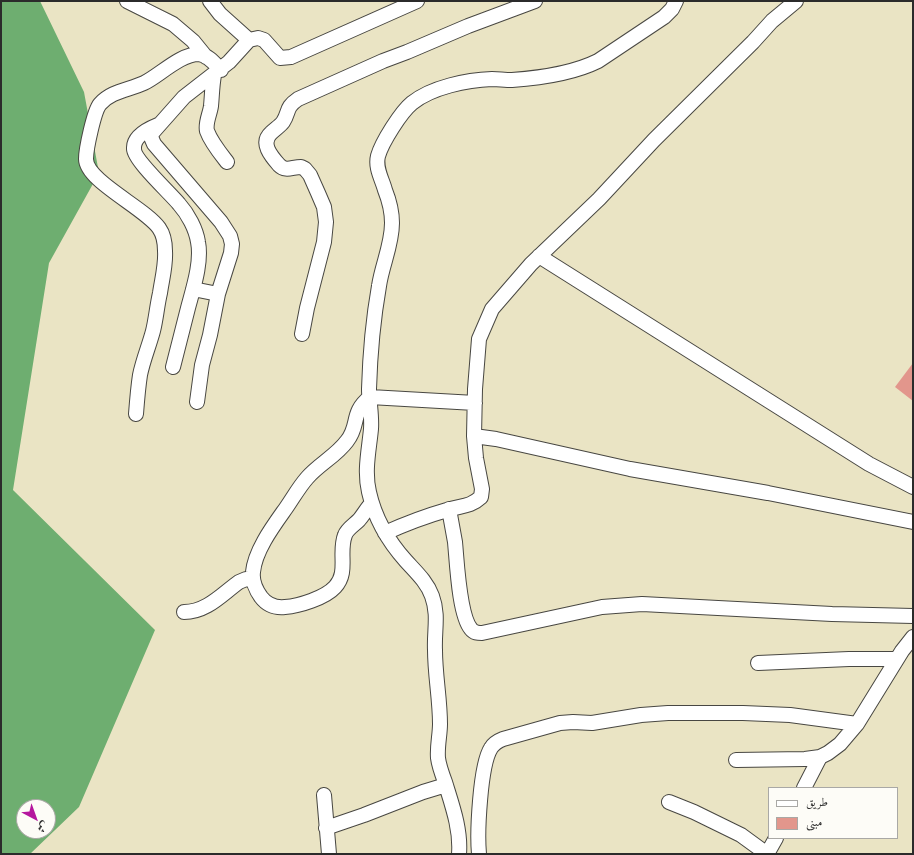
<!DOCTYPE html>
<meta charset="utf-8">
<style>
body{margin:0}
#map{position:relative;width:914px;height:855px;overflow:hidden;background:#eae4c4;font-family:"Libre Caslon Text",Amiri,serif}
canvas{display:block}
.frame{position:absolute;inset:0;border:2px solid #2b2b2b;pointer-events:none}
.legend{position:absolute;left:768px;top:787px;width:130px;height:52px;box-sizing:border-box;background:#fdfcf7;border:1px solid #a9a8a5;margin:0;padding:5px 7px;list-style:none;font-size:12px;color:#2b2b2b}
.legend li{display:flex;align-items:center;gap:8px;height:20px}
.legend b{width:20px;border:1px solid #a9a8a5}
.north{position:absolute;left:16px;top:799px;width:40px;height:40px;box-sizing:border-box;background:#fdfcf7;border:1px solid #a9a8a5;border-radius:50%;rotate:139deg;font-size:11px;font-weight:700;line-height:16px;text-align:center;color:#2b2b2b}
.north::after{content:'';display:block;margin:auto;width:14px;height:18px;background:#b5179e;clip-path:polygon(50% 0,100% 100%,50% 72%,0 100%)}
</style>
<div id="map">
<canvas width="914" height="855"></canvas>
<div class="frame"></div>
<ul class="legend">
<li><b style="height:5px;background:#fff"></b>طريق</li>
<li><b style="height:11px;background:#e2968c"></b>مبنى</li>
</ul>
<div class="north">ش</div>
</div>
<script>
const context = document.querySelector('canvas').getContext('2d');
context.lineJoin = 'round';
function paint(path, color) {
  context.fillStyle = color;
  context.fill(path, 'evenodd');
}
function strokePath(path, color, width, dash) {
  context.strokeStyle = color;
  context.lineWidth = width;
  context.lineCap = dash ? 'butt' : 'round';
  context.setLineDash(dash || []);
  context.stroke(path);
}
paint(new Path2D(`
 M1,1H40L84,92L99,173L49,263L13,490L155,630L79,807L30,854H1ZM24,807H48V831H24Z`), '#6eae70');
paint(new Path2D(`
 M913,363V401L895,387Z`), '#e2968c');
const minor = new Path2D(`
 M127,1L173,24L193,41L206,57
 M210,1L220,14L249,40
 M796,1L772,21L753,42L654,140L599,199L531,264L492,309L479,339L475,389L474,436L496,439L630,469L768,493L913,522
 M214,75C212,86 212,96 211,106C210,114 205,123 207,131C211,142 220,153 227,162
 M158,125C148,129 133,136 134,149C134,160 171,194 179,204C188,214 196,229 198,242C202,262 193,289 188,308C183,327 178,347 173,367
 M539,256L869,464L913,487
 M193,289L218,294
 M302,334L307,308L324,242L326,222L324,207L318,193L310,175L305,169L301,167C292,167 286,172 279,165C271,156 260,143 271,133C275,129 280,126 283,122C290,111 285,108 298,99L383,61L407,52L468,26L535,1
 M197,402L202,365L210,335L218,294L231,253L232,244L230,236L221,222L154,144L151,137L153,132L184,97L229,62L249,40L258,38L264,40L280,58L291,57L417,1
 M136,414C137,401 138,388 140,375C143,360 149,346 153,331C156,319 157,306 160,293C162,279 166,265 165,251C165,243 164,235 159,228C145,208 86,181 86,159C86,149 94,111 100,104C111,91 129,90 144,83C159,76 180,54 199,54C208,55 215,64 221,70
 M372,503C367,508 364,514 359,520C354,525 347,529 345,535C338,553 349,572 335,587C325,598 299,606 285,607C275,608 267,605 261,597C256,590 252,580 253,572C255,550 274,525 286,508C293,498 299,487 307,478C319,464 336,456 347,441C360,425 350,413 370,397L475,403
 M449,509C451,520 453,531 455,542C457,562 459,615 471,629C474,633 478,633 482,633L602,607L642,604L832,614L913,616
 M385,533C405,524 426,516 447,510C461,505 469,508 481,497L482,489L476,458L474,436
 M184,612C207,612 222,594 239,582L246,579L253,580
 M758,663L849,659H897
 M736,760L805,759L820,757L828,753L840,744L857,724L902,651L913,637
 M804,788L820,757
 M324,795L329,854
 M669,802L694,812L741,835L767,854
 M326,828L364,815L423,792L446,785
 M459,854C461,829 452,805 445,782C442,774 439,766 438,758C437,746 440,735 440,724C440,699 435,675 435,650C434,631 439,615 432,596C427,582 416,572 406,561C388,541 375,519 369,492C364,471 369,450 371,429C372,415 369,402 369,389C370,355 373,320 379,286C382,265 392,245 392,223C392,212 389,200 385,190C382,179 375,168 378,156C382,142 401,112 412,103C432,87 467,80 492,79C498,79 505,80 512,80C540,78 572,74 598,61L664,17L672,9L676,1
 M479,854C477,833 480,765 491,748C494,743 498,741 503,739L560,723L573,722L592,723L641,715L668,713H743L790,715L857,724
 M767,854L776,838`);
strokePath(minor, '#484742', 16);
strokePath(minor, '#fff', 14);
</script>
